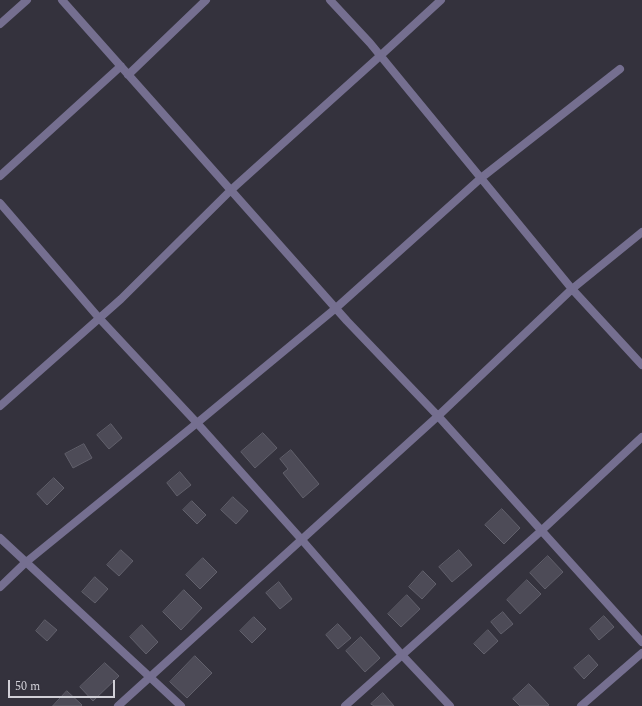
<!DOCTYPE html>
<style>
body{margin:0}
#map{position:relative;width:642px;height:706px;overflow:hidden;background:#34323d;font-family:Spectral,serif}
canvas{display:block}
.scale{position:absolute;left:8px;top:680px;width:107px;height:18px;box-sizing:border-box;border:2px solid #d1d0d7;border-top:0;padding-left:5px;font-size:12px;line-height:14px;white-space:nowrap;color:#d1d0d7;-webkit-text-stroke:3px #34323d;paint-order:stroke}
</style>
<div id="map">
<canvas width="642" height="706"></canvas>
<div class="scale">50 m</div>
</div>
<script>
const context = document.querySelector('canvas').getContext('2d');
context.lineJoin = 'round';
function paint(path, color) {
  context.fillStyle = color;
  context.fill(path, 'evenodd');
}
function strokePath(path, color, width, dash) {
  context.strokeStyle = color;
  context.lineWidth = width;
  context.lineCap = dash ? 'butt' : 'round';
  context.setLineDash(dash || []);
  context.stroke(path);
}
const building = new Path2D(`
 M111,424L122,438L109,449L97,435Z
 M263,433L277,448L255,468L241,452Z
 M84,444L92,458L73,468L65,454Z
 M291,450L319,484L303,498L283,473L288,469L280,459Z
 M180,472L191,485L177,496L167,483Z
 M54,478L64,488L47,505L37,494Z
 M233,497L248,511L236,524L221,510Z
 M192,501L206,515L197,524L183,510Z
 M502,509L520,528L504,544L485,525Z
 M121,550L133,561L119,576L107,565Z
 M459,550L472,565L452,582L439,567Z
 M548,556L563,572L545,589L530,573Z
 M203,558L217,572L200,589L186,575Z
 M423,571L436,584L422,599L409,587Z
 M95,577L108,589L95,603L82,592Z
 M527,580L541,594L520,614L507,600Z
 M279,582L292,599L280,609L266,593Z
 M184,590L202,608L181,630L163,612Z
 M407,595L420,609L401,627L388,614Z
 M503,612L513,624L501,634L491,622Z
 M604,616L614,627L599,640L590,629Z
 M254,617L266,629L252,643L240,631Z
 M45,620L57,630L47,641L36,631Z
 M338,624L351,638L338,649L326,635Z
 M142,625L158,642L146,654L130,637Z
 M488,630L498,641L484,654L474,644Z
 M361,637L380,658L365,672L346,651Z
 M589,655L598,665L584,679L574,668Z
 M195,656L212,673L187,698L170,682Z
 M105,663L119,676L93,701L80,687Z
 M529,684L549,705L547,706H520L513,699Z
 M67,691L82,705L81,706H53Z
 M383,693L394,706H374L371,704Z`);
paint(building, '#4d4b57');
strokePath(building, '#61606b', 1);
strokePath(new Path2D(`
 M62,0L347,321L438,416L642,642
 M330,0L370,43L572,289L642,365
 M0,24L27,0
 M128,75L206,0
 M0,176L121,66
 M0,203L99,318L197,423L25,563L0,587
 M0,406L121,299L231,190L380,56L441,0
 M0,538L181,706
 M118,706L438,416L572,289L642,232
 M345,706L541,531L642,437
 M450,706L402,655L302,540L197,423L336,308L481,178L620,69
 M581,706L642,653`), '#756f90', 8);
</script>
